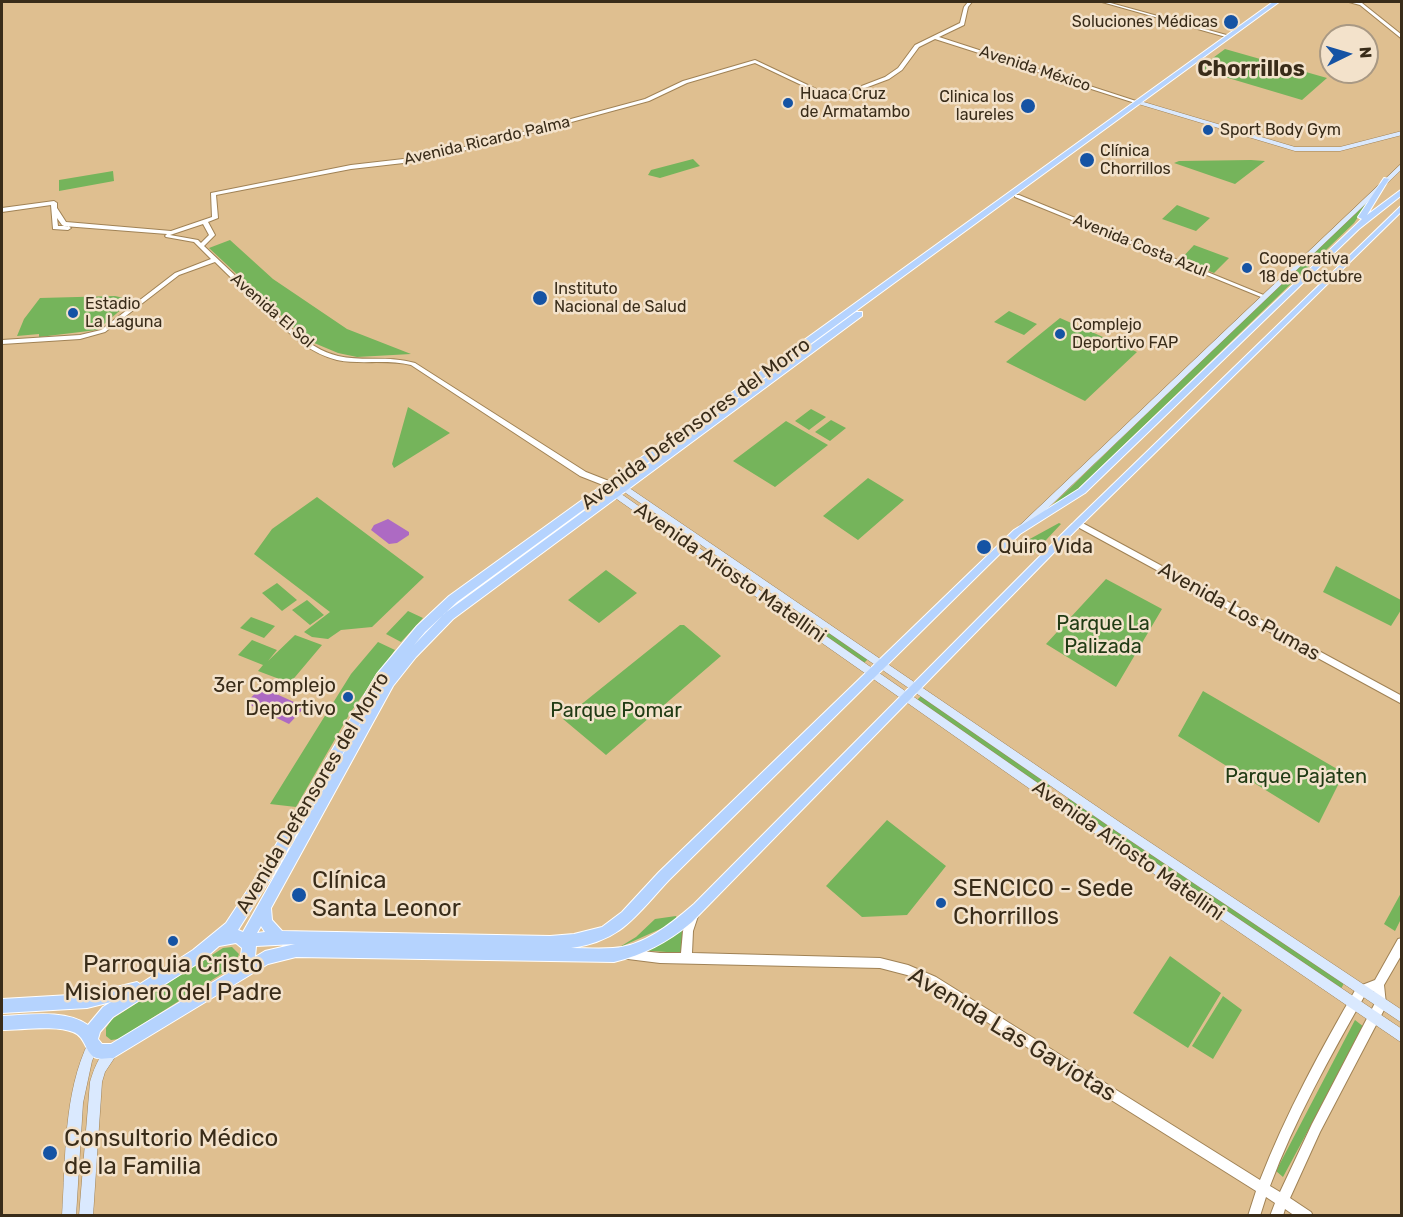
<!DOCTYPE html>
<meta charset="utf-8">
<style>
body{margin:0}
#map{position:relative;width:1403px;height:1217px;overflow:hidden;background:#dfbf90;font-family:Rubik,sans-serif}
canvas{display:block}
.frame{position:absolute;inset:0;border:3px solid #392c19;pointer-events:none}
.north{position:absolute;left:1319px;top:24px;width:60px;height:60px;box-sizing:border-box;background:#f3e2cb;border:2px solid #a99984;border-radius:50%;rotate:85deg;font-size:16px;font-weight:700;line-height:24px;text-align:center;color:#392c19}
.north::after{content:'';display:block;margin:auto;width:21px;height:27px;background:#1553a4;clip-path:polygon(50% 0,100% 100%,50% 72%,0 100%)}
</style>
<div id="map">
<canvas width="1403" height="1217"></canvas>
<div class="frame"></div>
<div class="north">N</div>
</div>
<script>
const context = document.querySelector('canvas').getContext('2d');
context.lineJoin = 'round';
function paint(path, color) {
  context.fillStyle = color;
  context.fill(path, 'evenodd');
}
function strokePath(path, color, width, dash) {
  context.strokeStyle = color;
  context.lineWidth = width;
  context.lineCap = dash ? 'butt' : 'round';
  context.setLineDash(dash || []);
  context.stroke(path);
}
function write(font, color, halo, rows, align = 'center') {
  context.font = font + ' Rubik,sans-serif';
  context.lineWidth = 5;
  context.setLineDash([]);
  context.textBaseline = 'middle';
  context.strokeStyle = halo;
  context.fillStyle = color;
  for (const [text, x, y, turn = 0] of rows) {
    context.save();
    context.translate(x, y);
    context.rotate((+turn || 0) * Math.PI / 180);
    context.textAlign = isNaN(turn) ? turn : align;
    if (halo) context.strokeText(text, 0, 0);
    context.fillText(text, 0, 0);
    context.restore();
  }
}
paint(new Path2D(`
 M1225,49L1327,78L1302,100L1198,69Z
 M693,159L700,166L660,178L648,175L651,170Z
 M1251,160L1265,161L1235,184L1174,163L1179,161Z
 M113,171L114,181L59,191V180Z
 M1372,196L1354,223L1071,496L1043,514Z
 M1177,205L1210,218L1196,231L1162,219Z
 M230,240L273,279L347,329L411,354L357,357L338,353L307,340L209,248Z
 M1194,245L1229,258L1214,273L1180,260Z
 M115,296L124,298L123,308L97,330L39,337V334L17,336L24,319L40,298Z
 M1009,311L1037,324L1024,335L994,322Z
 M1060,318L1137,352L1085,401L1006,362Z
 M408,407L450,433L394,468L392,464Z
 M811,409L826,417L809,430L795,421Z
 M831,420L846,428L830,441L815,432Z
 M786,421L828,445L775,487L733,461Z
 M868,478L904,500L858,540L823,516Z
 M317,497L424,577L372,627L341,630L328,639L312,637L304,632L330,612L254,554L272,529Z
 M1059,523L1061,524L1033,554L1017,546Z
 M1336,566L1401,600V610L1391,626L1323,592Z
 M606,570L637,593L599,623L568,600Z
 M1106,579L1162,609L1116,687L1046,644Z
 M277,583L297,600L282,611L262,593Z
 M307,600L324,615L310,625L292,610Z
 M408,611L423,618L401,642L386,634Z
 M800,611L868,659L864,663L796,616Z
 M251,617L275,626L264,638L240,628Z
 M680,625H684L721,656L606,755L563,719Z
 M295,635L322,645L290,683L258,671L263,665L238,655L252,640L277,650L268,661Z
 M378,642L395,650L350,713L296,807L270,804L351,674Z
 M1203,691L1344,773L1319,823L1178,736Z
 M922,695L1052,785L1045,789L917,700Z
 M1070,797L1344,983L1340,991L1064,803Z
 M887,820L946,866L907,915L862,917L826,886Z
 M1401,893V919L1395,931L1384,924Z
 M676,916L678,921L618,948L636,937L655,919Z
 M684,928L681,953L638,950Z
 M232,947L239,954L234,966L119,1039L111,1040L106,1036V1028L112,1019L223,948Z
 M1170,956L1221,993L1188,1048L1133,1013Z
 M1223,996L1242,1010L1213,1059L1192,1046Z
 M1355,1020L1364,1027L1283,1177L1276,1171Z`), '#75b45b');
paint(new Path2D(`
 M388,519L409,532V535L397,543L389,544L371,530L374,525Z
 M261,687L305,707L289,724L246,703Z`), '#ad6ac3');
const tertiary = new Path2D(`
 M968,2H972L968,7L964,25L939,37L1139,102L1135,103L935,39L919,47L902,70L889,79L833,100L755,63L687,83L649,101L483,146L421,161L351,169L216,195L218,218L208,222L215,235L204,246C223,264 242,282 261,300C284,321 306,348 338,356C363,362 388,355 415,363L586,472L614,483L615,485L614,487H608L580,476L411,365C386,359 361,365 337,360C305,352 284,328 262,307C246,292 230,277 215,262L179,275L105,332L80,339L2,344V340L80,335L101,330L175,273L211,259L194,242L166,237L165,236L167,234L64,226L62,225L57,218L58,226H68L71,228L68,230L53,229L51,205L2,212V208L54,201L57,203V208L66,222L171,231L212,217L211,193L351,165L421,157L482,143L645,99L683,81L755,60L833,97L885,77L898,68L915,45L960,23L964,7ZM203,224L209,235L201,243L198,240L170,235Z
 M1102,2H1107L1230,36L1226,37Z
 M1349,2L1362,3L1402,35V39L1360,5Z
 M1015,195H1019L1266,296L1265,297H1261L1015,197Z
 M1077,520L1402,696V704L1074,525L1073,523Z
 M693,911L697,912L698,916L693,931L692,953L880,958L908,965L936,977L1260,1180C1286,1113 1321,1049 1357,987L1375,980L1398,939L1402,938V954L1384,985L1386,1004L1385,1008L1320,1132L1290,1198L1311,1212L1313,1216H1295L1285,1209L1283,1216H1270L1275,1203L1266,1197L1260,1216H1248L1256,1191L928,985L907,975L880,968L660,963L620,958L619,954L620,950L624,949L660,953H681L683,931L689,912ZM1374,991L1375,1003L1312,1124L1280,1192L1270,1186C1295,1119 1330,1057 1365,995Z`);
const secondary = new Path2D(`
 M1137,100L1295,147H1340L1402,131V135L1340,151H1295L1135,103V101Z
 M1402,163V169L1025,530H1019L1018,528L1019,526Z
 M611,482L625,485L1124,825L1402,1010V1023L1116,831L620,489H616L617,491L1058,797L1402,1029V1043L1050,803L611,495L607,485Z
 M93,1039L97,1041L99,1045L92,1061L83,1103L76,1216H62C66,1157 63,1094 89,1041Z
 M113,1045L117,1047L119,1051L105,1072L102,1082L93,1216H79L90,1082C94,1069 100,1051 113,1045Z`);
const primary = new Path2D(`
 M1273,2H1279L457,602L425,632L414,645L445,613L856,312H862V316L453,619L416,657L393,686L271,908L272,920L282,931L550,936L574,934L602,927L622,912L659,872L1014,530L1079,489L1362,219L1358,217L1384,178L1389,179L1367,215L1402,189V195L1359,229L1085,493L1020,534L669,880C636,915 622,941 571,948C585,948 599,949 613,948C644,946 671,924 694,904L1069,527L1402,205V211L1075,531L692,922C669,941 644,955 614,962L296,957L268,964L113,1058C107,1058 99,1060 94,1057C85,1051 85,1036 73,1032C55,1025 22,1030 2,1030V1016C29,1015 65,1009 88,1025L103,1007L111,1002L87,1008L2,1013V999L87,994L137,982L140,984L193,950L226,923L264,865L377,674L417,626L449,596ZM382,685L243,932L238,930L274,873ZM261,926L265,932L257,933ZM236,943L242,948L241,956L228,973L111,1044H102L98,1039L100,1032L113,1017L203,960L219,946ZM295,944L265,951L255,957L256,946Z`);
strokePath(tertiary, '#a08255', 2);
strokePath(secondary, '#a08255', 1);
strokePath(primary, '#fff', 2);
paint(tertiary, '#fff');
paint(secondary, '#dae9fe');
paint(primary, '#b5d3fe');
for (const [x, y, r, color] of [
 [1231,22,8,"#1553a4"],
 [788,103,6,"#1553a4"],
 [1028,106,8,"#1553a4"],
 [1208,130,6,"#1553a4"],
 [1087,160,8,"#1553a4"],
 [1247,268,6,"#1553a4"],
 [540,298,8,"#1553a4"],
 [73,313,6,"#1553a4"],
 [1060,334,6,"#1553a4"],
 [984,547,8,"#1553a4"],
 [348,697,6,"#1553a4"],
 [299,895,8,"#1553a4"],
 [941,903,6,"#1553a4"],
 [173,941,6,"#1553a4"],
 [50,1153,8,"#1553a4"]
]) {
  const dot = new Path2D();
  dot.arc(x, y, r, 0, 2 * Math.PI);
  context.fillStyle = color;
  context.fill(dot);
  strokePath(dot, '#f3e2cb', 2);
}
write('16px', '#392c19', '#f3e2cb', [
 ["Soluciones Médicas",1218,22,"right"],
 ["Huaca Cruz",800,94],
 ["de Armatambo",800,112],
 ["Clinica los",1014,97,"right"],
 ["laureles",1014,115,"right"],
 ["Sport Body Gym",1220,130],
 ["Clínica",1100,151],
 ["Chorrillos",1100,169],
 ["Cooperativa",1259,259],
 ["18 de Octubre",1259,277],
 ["Instituto",554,289],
 ["Nacional de Salud",554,307],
 ["Estadio",85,304],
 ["La Laguna",85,322],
 ["Complejo",1072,325],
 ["Deportivo FAP",1072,343]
], 'left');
write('16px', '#392c19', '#f3e2cb', [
 ["Avenida México",1035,69,18],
 ["Avenida Ricardo Palma",487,141,-13],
 ["Avenida Costa Azul",1140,246,22],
 ["Avenida El Sol",272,311,41]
]);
write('20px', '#392c19', '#f3e2cb', [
 ["Avenida Defensores del Morro",696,424,-36],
 ["Avenida Ariosto Matellini",730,573,35],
 ["Avenida Los Pumas",1239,612,29],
 ["Avenida Defensores del Morro",313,793,-59],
 ["Avenida Ariosto Matellini",1128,851,35]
]);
write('20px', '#392c19', '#f3e2cb', [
 ["Quiro Vida",998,547],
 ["3er Complejo",336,686,"right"],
 ["Deportivo",336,709,"right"]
], 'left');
write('20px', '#203b14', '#f3e2cb', [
 ["Parque La",1103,624],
 ["Palizada",1103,647],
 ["Parque Pomar",616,711],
 ["Parque Pajaten",1296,777]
]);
write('bold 22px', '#392c19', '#f3e2cb', [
 ["Chorrillos",1251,70]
]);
write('24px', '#392c19', '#f3e2cb', [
 ["Clínica",312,881],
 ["Santa Leonor",312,909],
 ["SENCICO - Sede",953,889],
 ["Chorrillos",953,917],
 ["Parroquia Cristo",173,965,"center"],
 ["Misionero del Padre",173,993,"center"],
 ["Consultorio Médico",64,1139],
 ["de la Familia",64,1167]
], 'left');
write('24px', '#392c19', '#f3e2cb', [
 ["Avenida Las Gaviotas",1012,1035,31]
]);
</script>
